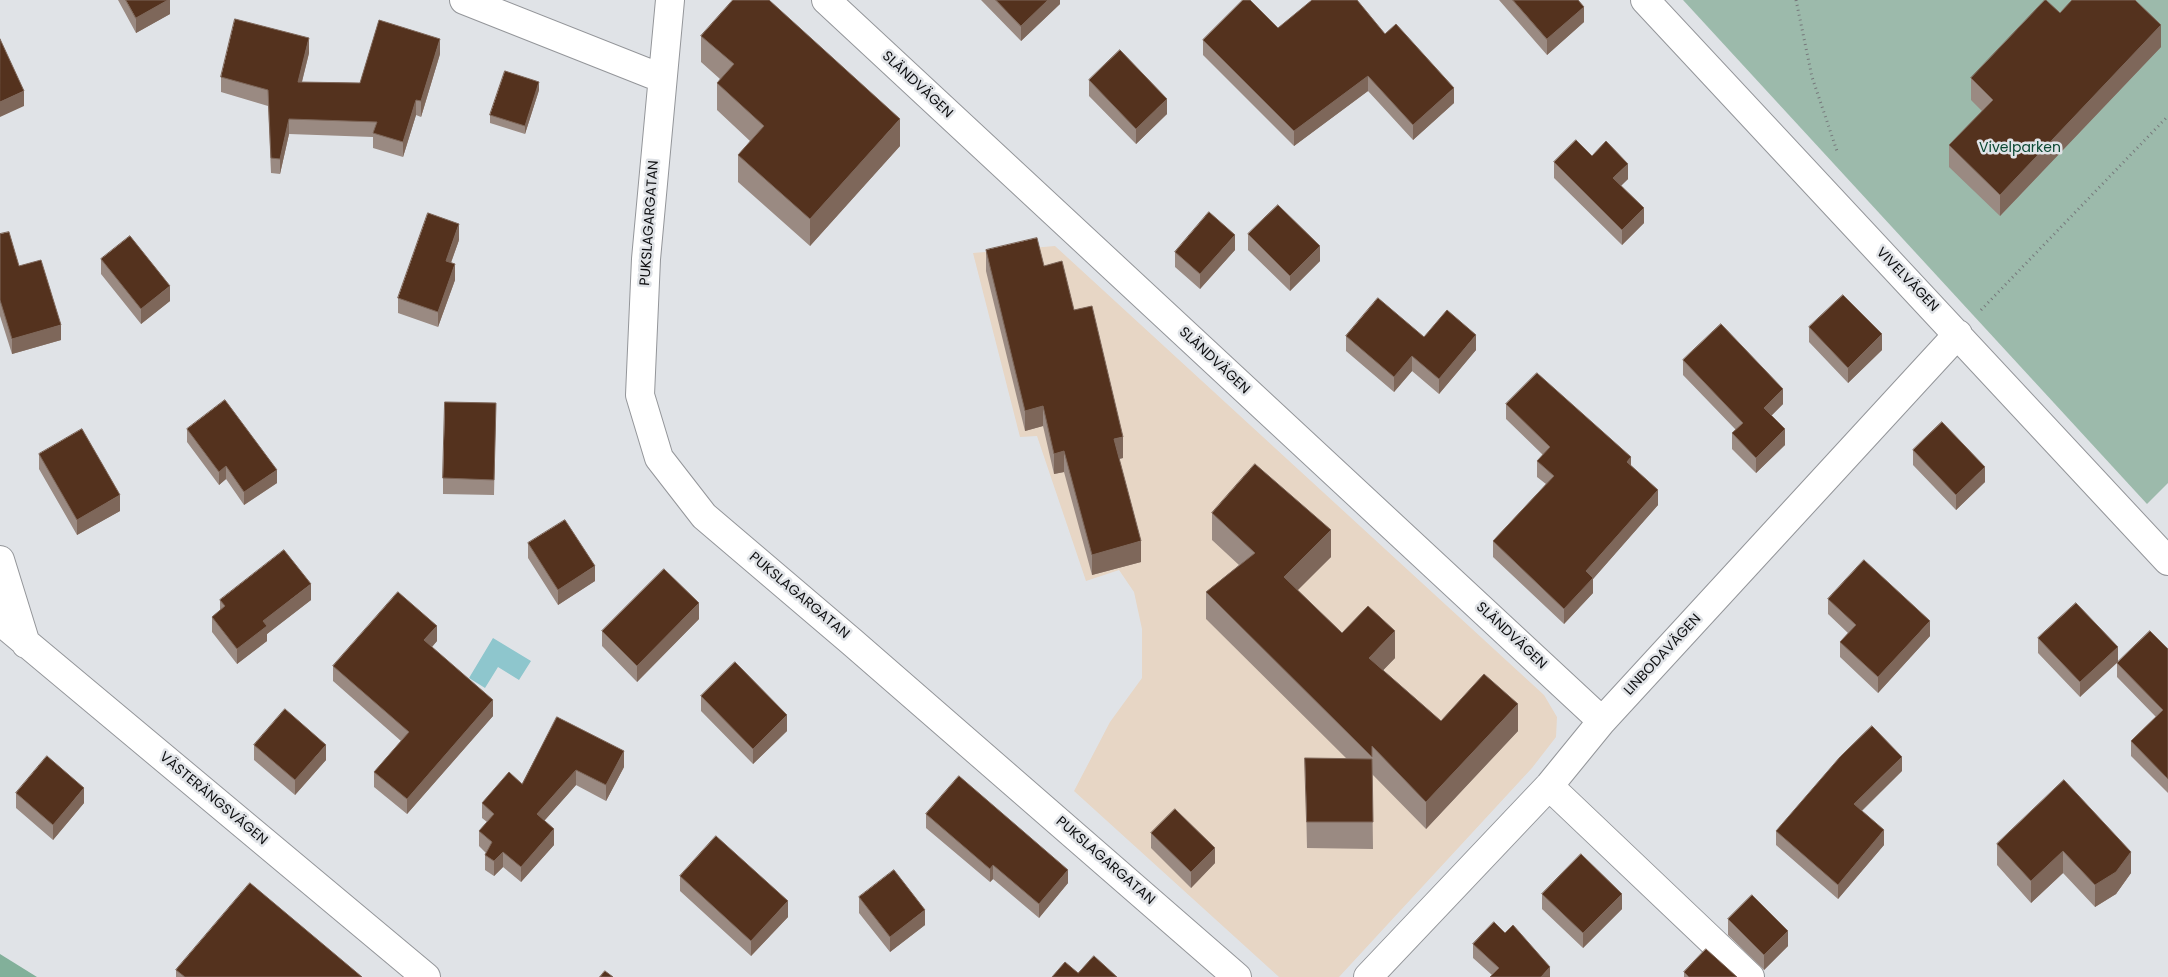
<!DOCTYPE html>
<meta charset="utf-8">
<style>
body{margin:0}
canvas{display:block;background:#e0e3e7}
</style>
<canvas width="2168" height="977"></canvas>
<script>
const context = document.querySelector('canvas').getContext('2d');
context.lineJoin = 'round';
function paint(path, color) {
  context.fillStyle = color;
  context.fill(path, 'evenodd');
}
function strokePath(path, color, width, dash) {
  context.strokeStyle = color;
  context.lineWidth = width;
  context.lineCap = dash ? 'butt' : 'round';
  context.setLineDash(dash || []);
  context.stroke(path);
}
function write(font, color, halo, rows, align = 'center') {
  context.font = font + ' Poppins,sans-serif';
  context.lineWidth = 5;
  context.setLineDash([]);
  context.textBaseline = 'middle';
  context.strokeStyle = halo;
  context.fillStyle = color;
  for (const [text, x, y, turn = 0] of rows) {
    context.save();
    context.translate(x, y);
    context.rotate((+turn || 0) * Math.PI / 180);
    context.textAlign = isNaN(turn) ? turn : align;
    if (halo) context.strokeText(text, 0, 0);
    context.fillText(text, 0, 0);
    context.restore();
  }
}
paint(new Path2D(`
 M1055,246L1544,695L1557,717L1556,737L1532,768L1339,977H1279L1074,791L1110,722L1142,678V629L1134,592L1119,570L1086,581L1037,436L1020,437L973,253Z`), '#e7d6c5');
paint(new Path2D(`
 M1683,0H2168V483L2147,504Z`), '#9cbaab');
paint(new Path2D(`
 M0,954L37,977H0Z`), '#82b09a');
paint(new Path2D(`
 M493,638L531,661L519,680L498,667L485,688L469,678Z`), '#8ec6cd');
const minor = new Path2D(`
 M464,0L661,78
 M670,0L646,259L640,395L659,458L704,516L852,642L1237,977
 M826,0L1602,721
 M1645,0L2168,561
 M0,560L26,644
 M0,621L426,977
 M1549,786L1750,977
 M1368,977L1549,786L1602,721L1958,334`);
strokePath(minor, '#94969a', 30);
strokePath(new Path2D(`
 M1796,0L1812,77L1838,154
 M1981,310L2168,116`), '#76787b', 3, [1, 4]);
strokePath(minor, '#fff', 28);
paint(new Path2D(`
 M118,0H170V14L136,33Z
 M981,0H1060V4L1021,41Z
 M1499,0H1578L1584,22L1547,55Z
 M2060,13L2161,47L2000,216L1949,167V145L1982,111L1971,100V78Z
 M1278,28L1385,34L1454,103L1413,140L1368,91L1294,146L1203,55V40Z
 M701,36L900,146L810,246L738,182V155L750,141L717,110V83L720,79L701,62Z
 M309,53L302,82L360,83L440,54L421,117L416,115L403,157L373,148V137L289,134L280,174L271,173L268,106L221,92V77Z
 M1089,80L1167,114L1136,144L1089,96Z
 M539,90L525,134L490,123V115Z
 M1554,162L1628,179L1621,186L1644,223L1622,245L1554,178Z
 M0,234L19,266L61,340L12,354L0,316Z
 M1248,234L1320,261L1290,291L1248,250Z
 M459,240L451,263L455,280L438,327L398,313V298Z
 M986,250L1044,266L1074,310L1123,458L1119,459L1141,562L1092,575L1064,472L1054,474L1043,426L1025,431L986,271Z
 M1235,250L1200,289L1175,267V252Z
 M101,259L170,301L141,324L101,274Z
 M1809,327L1882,350L1848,383L1809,342Z
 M1346,336L1424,337L1476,350L1439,394L1412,371L1394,392L1346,351Z
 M1683,360L1783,404L1771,416L1785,445L1756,473L1732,449V433L1736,430L1683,375Z
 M496,403L494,495L443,494V478Z
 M1506,404L1631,466L1658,505L1593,579V593L1564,624L1493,557V541L1546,484L1537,477V461L1543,455L1506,419Z
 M187,429L277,483L244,505L226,479L219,485L187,442Z
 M1913,450L1985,482L1956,510L1913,465Z
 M39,454L120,511L77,535L39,469Z
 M1212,513L1331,557L1297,590L1342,633L1395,658L1383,670L1441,721L1518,731L1426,829L1372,774L1373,849L1307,848L1305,758L1347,759L1206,619V592L1239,565L1212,540Z
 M528,543L595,581L558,605L528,558Z
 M1828,599L1930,636L1878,693L1840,657V642L1848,633L1828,614Z
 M220,600H311L267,634V641L237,664L212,632V617L220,610Z
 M699,619L637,682L602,646V631Z
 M2038,638L2118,647L2080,697L2038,653Z
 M437,641L432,647L493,716L407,814L374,787V772L401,741L333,681V666Z
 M2168,649V793L2131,756V741L2156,717L2117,677V663Z
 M701,696L787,731L753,764L701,711Z
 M557,717L624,767L606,801L576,785L544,821L554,845L521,882L503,867L494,876L485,870V855L486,853L479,846V831L487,822L482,818V803L522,784Z
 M254,745L326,760L295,795L254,760Z
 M1902,771L1862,811L1884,845L1838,899L1776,845V831Z
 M2064,780L2131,873L2116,894L2095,907L2063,873L2031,903L1997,865V844Z
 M16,793L84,803L53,840L16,808Z
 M926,814L1068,883L1039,918L993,879L990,882L926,828Z
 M1151,833L1215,863L1191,888L1151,848Z
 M680,876L788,917L751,956L680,891Z
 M1542,894L1622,909L1583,948L1542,909Z
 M859,897L925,925L890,952L859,913Z
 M1728,919L1788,946L1764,970L1728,935Z
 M1473,944L1550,977L1492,975L1473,958Z
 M176,970L362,977H176Z
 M1684,972L1737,977H1684Z`), '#9a8a82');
paint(new Path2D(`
 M168,0H170V14L136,33V18Z
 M1048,0H1060V4L1021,41V26Z
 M1584,7V22L1547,55V39Z
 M2161,25V47L2000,216V195Z
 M309,38V53L298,97V82Z
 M440,39V54L421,117V101Z
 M1368,76V91L1294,146V131Z
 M539,82V90L525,134V126Z
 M1454,88V103L1413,140V125Z
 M24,91V106L0,117V102Z
 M1167,99V114L1136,144V129Z
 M416,100V115L403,157V142Z
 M289,119V134L280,174V159Z
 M900,119V146L810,246V219Z
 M1628,164V179L1613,193V178Z
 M1644,208V223L1622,245V230Z
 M459,224V240L446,276V261Z
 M1235,235V250L1200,289V274Z
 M1320,246V261L1290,291V276Z
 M455,264V280L438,327V312Z
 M170,286V301L141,324V309Z
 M61,325V340L12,354V339Z
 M1882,334V350L1848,383V368Z
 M1476,335V350L1439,394V379Z
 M1412,356V371L1394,392V377Z
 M1783,389V404L1764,423V408Z
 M1043,406V426L1025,431V411Z
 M1785,429V445L1756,473V458Z
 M1123,437V458L1114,460V439Z
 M1064,451V472L1054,474V454Z
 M1631,457V472L1627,462Z
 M226,466V479L219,485V472Z
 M1985,467V482L1956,510V495Z
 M277,470V483L244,505V492Z
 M1658,490V505L1593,579V593L1564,624V609L1586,571Z
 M120,495V511L77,535V520Z
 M1331,530V557L1284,604V577Z
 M1141,541V562L1092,575V555Z
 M595,566V581L558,605V590Z
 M311,584V600L267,634V641L237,664V649L263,621Z
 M699,603V619L637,682V666Z
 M1930,621V636L1878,693V677Z
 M437,626V641L424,656V640Z
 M1395,631V658L1369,685V658Z
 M2118,647V662L2080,697V682Z
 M493,700V716L407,814V799Z
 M1518,704V731L1426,829V802Z
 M787,715V731L753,764V749Z
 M326,745V760L295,795V780Z
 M624,751V767L606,801V785Z
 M1902,757V771L1854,818V804Z
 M576,770V785L537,829V814Z
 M84,788V803L53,840V825Z
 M554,829V845L521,882V867Z
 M1884,830V845L1838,899V885Z
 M1215,848V863L1191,888V872Z
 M2063,851V873L2031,903V881Z
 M503,852V867L494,876V861Z
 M2131,852V873L2116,894L2095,907V885Z
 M993,865V879L990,882V869Z
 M1068,870V883L1039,918V904Z
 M1622,894V909L1583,948V933Z
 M788,901V917L751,956V941Z
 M925,910V925L890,952V937Z
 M1788,931V946L1764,970V955Z
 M1550,967V977H1541Z`), '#7e675a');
const building = new Path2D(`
 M126,0H168L136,18Z
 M733,0H769L900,119L810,219L738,155L764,126L717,83L734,64L701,36Z
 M996,0H1048L1021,26Z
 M1243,0H1250L1278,28L1312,0H1357L1385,34L1396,24L1454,88L1413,125L1368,76L1294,131L1203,40Z
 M1513,0H1578L1584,7L1547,39Z
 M2045,0H2046L2060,13L2072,0H2135L2161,25L2000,195L1949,145L1993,100L1971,78Z
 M235,19L309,38L298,82L360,83L379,20L440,39L421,101L416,100L403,142L373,133L377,122L289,119L280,159L271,158L268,90L221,77Z
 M0,39L24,91L0,102Z
 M1120,50L1167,99L1136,129L1089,80Z
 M505,71L539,82L525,126L490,115Z
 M1576,140L1592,156L1606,141L1628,164L1613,178L1644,208L1622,230L1554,162Z
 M1278,205L1320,246L1290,276L1248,234Z
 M1209,212L1235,235L1200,274L1175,252Z
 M428,213L459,224L446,261L455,264L438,312L398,298Z
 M9,232L19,266L41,260L61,325L12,339L0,300V234Z
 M130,236L170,286L141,309L101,259Z
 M1037,238L1044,266L1062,261L1074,310L1092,306L1123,437L1114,439L1141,541L1092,555L1064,451L1054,454L1043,406L1025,411L986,250Z
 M1843,295L1882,334L1848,368L1809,327Z
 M1378,298L1424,337L1447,310L1476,335L1439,379L1412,356L1394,377L1346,336Z
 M1721,324L1783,389L1764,408L1785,429L1756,458L1732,433L1743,423L1683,360Z
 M1537,373L1631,457L1627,462L1658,490L1586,571L1593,578L1564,609L1493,541L1554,476L1537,461L1550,447L1506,404Z
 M225,400L277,470L244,492L226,466L219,472L187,429Z
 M445,402L496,403L494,480L443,478Z
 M1942,422L1985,467L1956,495L1913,450Z
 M82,429L120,495L77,520L39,454Z
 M1255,464L1331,530L1284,577L1342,633L1368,606L1395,631L1369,658L1441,721L1484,674L1518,704L1426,802L1372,746V757L1206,592L1255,553L1212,513Z
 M565,520L595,566L558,590L528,543Z
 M284,550L311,584L263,621L267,626L237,649L212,617L225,606L220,600Z
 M1864,560L1930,621L1878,677L1840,642L1856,625L1828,599Z
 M664,569L699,603L637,666L602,631Z
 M398,592L437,626L424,640L493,700L407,799L374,772L409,732L333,666Z
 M2076,603L2118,647L2080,682L2038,638Z
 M2150,631L2168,649V779L2131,741L2163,710L2117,663Z
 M735,662L787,715L753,749L701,696Z
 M285,709L326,745L295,780L254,745Z
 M557,717L624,751L606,785L576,770L537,814L554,829L521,867L503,852L494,861L485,855L492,842L479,831L494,814L482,803L509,772L522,784Z
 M1872,726L1902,757L1854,804L1884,830L1838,885L1776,831L1840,757Z
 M47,756L84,788L53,825L16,793Z
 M1305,758L1372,759L1373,822H1307Z
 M959,776L1068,870L1039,904L993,865L990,869L926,814Z
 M2064,780L2131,852L2116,872L2095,885L2063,851L2031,881L1997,844Z
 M1175,809L1215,848L1191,872L1151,833Z
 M716,836L788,901L751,941L680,876Z
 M1581,854L1622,894L1583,933L1542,894Z
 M894,870L925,910L890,937L859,897Z
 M250,883L362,977H185L176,970Z
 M1752,895L1788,931L1764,955L1728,919Z
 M1494,922L1505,933L1513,925L1550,967L1541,977H1490L1499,968L1473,944Z
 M1706,949L1737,977H1689L1684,972Z
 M1094,956L1117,977H1052L1065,962L1078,973Z
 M605,971L613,977H600Z`);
paint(building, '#54321e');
strokePath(building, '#7e675a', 1);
write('14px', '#0e0f11', '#e0e3e7', [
 ["SLÄNDVÄGEN",917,85,43],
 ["PUKSLAGARGATAN",650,223,-86],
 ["VIVELVÄGEN",1907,280,46],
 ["SLÄNDVÄGEN",1214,361,43],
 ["PUKSLAGARGATAN",799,596,40],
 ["SLÄNDVÄGEN",1511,636,43],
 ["LINBODAVÄGEN",1663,655,-47],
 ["VÄSTERÄNGSVÄGEN",213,799,40],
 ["PUKSLAGARGATAN",1105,861,41]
]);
write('14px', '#0b4832', '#e0e3e7', [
 ["Vivelparken",2020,148]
]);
</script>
